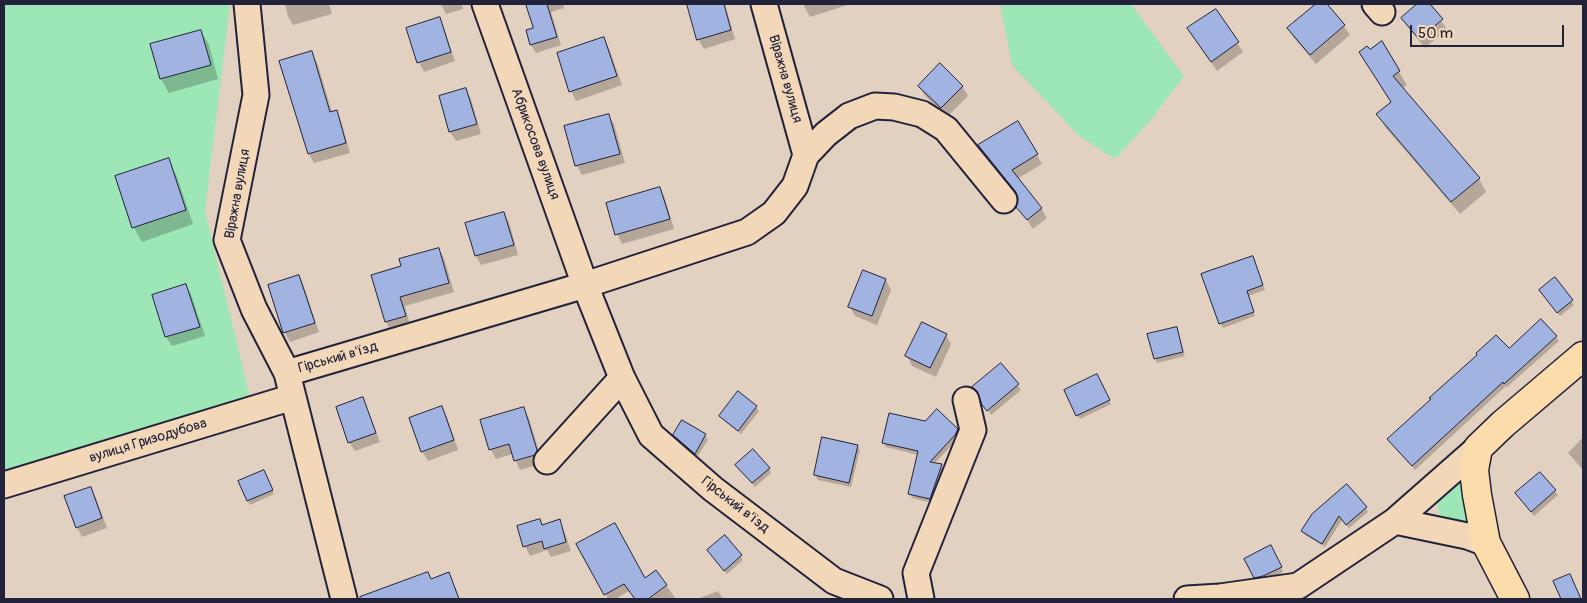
<!DOCTYPE html>
<meta charset="utf-8">
<style>
body{margin:0}
#map{position:relative;width:1587px;height:603px;overflow:hidden;background:#e2d1c1;font-family:Pangolin,sans-serif}
canvas{display:block}
.frame{position:absolute;inset:0;border:5px solid #22223b;pointer-events:none}
.scale{position:absolute;left:1410px;top:25px;width:154px;height:22px;box-sizing:border-box;border:2px solid #22223b;border-top:0;padding-left:6px;font-size:15px;line-height:18px;white-space:nowrap;color:#22223b;-webkit-text-stroke:4px #f2d8b9;paint-order:stroke}
</style>
<div id="map">
<canvas width="1587" height="603"></canvas>
<div class="frame"></div>
<div class="scale">50 m</div>
</div>
<script>
const context = document.querySelector('canvas').getContext('2d');
context.lineJoin = 'round';
function paint(path, color) {
  context.fillStyle = color;
  context.fill(path, 'evenodd');
}
function strokePath(path, color, width, dash) {
  context.strokeStyle = color;
  context.lineWidth = width;
  context.lineCap = dash ? 'butt' : 'round';
  context.setLineDash(dash || []);
  context.stroke(path);
}
function write(font, color, halo, rows, align = 'center') {
  context.font = font + ' Pangolin,sans-serif';
  context.lineWidth = 4.5;
  context.setLineDash([]);
  context.textBaseline = 'middle';
  context.strokeStyle = halo;
  context.fillStyle = color;
  for (const [text, x, y, turn = 0] of rows) {
    context.save();
    context.translate(x, y);
    context.rotate((+turn || 0) * Math.PI / 180);
    context.textAlign = isNaN(turn) ? turn : align;
    if (halo) context.strokeText(text, 0, 0);
    context.fillText(text, 0, 0);
    context.restore();
  }
}
paint(new Path2D(`
 M4,4H230L205,211L251,402L91,461L4,470Z
 M1000,4H1131L1184,76L1149,122L1115,159L1079,136L1012,65Z
 M1462,483L1470,526L1442,519C1431,499 1443,489 1462,483Z`), '#9de6b5');
paint(new Path2D(`
 M285,4H329L332,14L293,25L288,16Z
 M441,4H462L463,9L446,14Z
 M527,4H563L564,8L551,12L561,45L536,53L531,45L527,31L535,29Z
 M688,4H725L735,39L704,49L698,39Z
 M803,4H851L810,17Z
 M1318,4H1326L1344,26L1350,35L1316,64L1294,38L1289,29Z
 M1419,4H1429L1447,29L1425,48L1408,27L1402,18Z
 M1215,10L1243,52L1217,71L1189,29Z
 M439,18L444,28L455,61L424,72L419,62L408,29Z
 M201,31L209,45L218,79L169,93L161,79L151,45Z
 M604,39L609,48L622,85L576,101L571,91Z
 M1381,43L1407,85L1402,88L1479,179L1486,192L1460,214L1385,127L1378,114L1392,102L1369,50Z
 M311,52L317,62L332,112L336,111L341,121L350,153L314,163L309,154L281,62Z
 M962,86L968,96L947,117L925,96L920,87Z
 M466,89L471,99L481,134L456,141L450,132L440,97Z
 M608,115L614,124L625,163L582,175L577,166L566,127Z
 M1018,123L1042,164L1017,179L1041,208L1047,218L1033,229L1018,207L1019,196L985,155L980,146Z
 M168,160L176,174L193,224L142,242L134,228L117,177Z
 M660,189L665,198L674,229L622,244L617,234Z
 M504,213L509,222L518,255L481,265L476,256L467,224Z
 M438,249L444,258L454,292L405,306L410,325L391,331L386,322L402,267Z
 M1254,261L1265,290L1248,296L1255,316L1223,328L1220,323Z
 M863,272L886,280L891,290L877,325L855,316L850,307Z
 M299,276L304,286L319,332L290,342L285,333L269,286Z
 M1555,279L1574,305L1560,316L1543,294Z
 M186,285L191,294L205,336L172,346L166,337L153,296Z
 M1176,328L1185,356L1157,363L1149,335Z
 M946,335L951,344L936,377L912,366L907,356Z
 M1556,337L1559,341L1507,387L1506,386L1415,470L1391,443L1389,439L1509,350Z
 M1001,364L1021,390L991,415L973,387Z
 M1099,380L1111,404L1080,419L1077,415Z
 M362,399L367,408L380,442L355,451L349,442Z
 M756,407L759,411L741,434L723,420L720,416Z
 M441,408L447,417L458,450L428,461L422,451Z
 M523,408L529,418L542,461L540,464L520,470L513,454L496,459L491,450L482,421Z
 M682,421L705,435L708,440L697,457L677,439L674,435Z
 M957,430L959,435L957,440L934,464L942,466L944,470L932,503L912,498L910,494L918,455L886,447L883,442Z
 M1583,437V470L1568,453Z
 M857,446L860,450L851,487L818,480L815,475Z
 M769,468L771,473L755,487L740,469Z
 M1540,473L1558,495L1534,516L1516,494Z
 M266,476L274,494L250,505L239,482Z
 M90,488L96,498L107,528L82,537L77,527Z
 M1366,508L1368,512L1349,528L1342,520L1325,547L1305,535L1303,531L1313,515Z
 M559,521L564,530L571,551L551,557L547,550L530,556L525,546L542,526Z
 M725,537L743,560L727,574L709,551Z
 M578,545L645,580L656,572L676,599H635L629,591L615,599H608Z
 M1271,547L1283,572L1266,580L1257,582L1255,577Z
 M449,574L460,599H392L388,588L431,580Z
 M718,591L723,599H697Z`), '#0003');
const building = new Path2D(`
 M526,4H547L557,37L530,45L526,30L533,28Z
 M687,4H724L731,30L697,40Z
 M1316,4H1327L1345,25L1310,55L1287,28Z
 M1417,4H1430L1443,19L1419,39L1401,18Z
 M1216,9L1239,42L1211,62L1187,28Z
 M440,17L451,52L417,63L406,28Z
 M201,30L211,65L160,79L150,44Z
 M604,37L617,76L569,92L557,53Z
 M1382,41L1400,71L1393,76L1480,178L1451,202L1376,114L1391,102L1359,52L1367,46L1370,49Z
 M312,51L330,112L337,110L346,143L308,154L279,61Z
 M940,63L963,86L941,108L918,86Z
 M466,88L477,124L449,132L439,96Z
 M609,114L620,154L575,166L564,126Z
 M1018,121L1038,154L1012,170L1042,208L1027,220L1016,207L1018,198L1015,191L978,145Z
 M169,158L186,210L132,228L115,176Z
 M660,187L670,219L615,235L606,203Z
 M504,212L514,245L475,256L465,223Z
 M439,248L449,283L400,297L406,316L385,322L371,275L401,266L399,259Z
 M1253,256L1263,285L1247,291L1254,312L1219,324L1201,274Z
 M863,270L886,279L872,316L848,307Z
 M299,275L315,323L283,333L268,285Z
 M1555,277L1573,300L1557,313L1539,290Z
 M186,284L200,327L165,337L152,295Z
 M1541,319L1557,336L1504,384L1503,382L1412,466L1387,439L1431,399L1429,398L1477,355L1476,353L1496,335L1509,348Z
 M922,322L947,334L930,368L905,356Z
 M1177,327L1183,352L1154,359L1147,334Z
 M1001,363L1019,384L987,411L982,405L977,391L972,387Z
 M1097,374L1110,400L1076,416L1064,390Z
 M738,391L757,406L738,431L719,416Z
 M363,397L376,433L348,443L336,407Z
 M442,406L454,440L421,452L409,418Z
 M524,407L537,450L535,455L514,461L509,444L489,450L480,420Z
 M937,409L958,429L955,435L930,462L942,464L930,499L908,494L918,451L882,443L889,413L925,421Z
 M682,420L706,434L695,454L673,435Z
 M822,437L858,445L849,483L814,475Z
 M753,449L770,468L752,483L735,465Z
 M264,470L273,490L247,501L238,481Z
 M1540,472L1556,490L1531,512L1515,493Z
 M1347,484L1367,507L1346,525L1339,516L1322,544L1301,531L1312,514Z
 M91,487L102,518L76,528L64,496Z
 M540,519L542,525L560,519L566,542L544,549L542,541L523,547L517,526Z
 M615,523L645,578L656,570L667,585L648,599H635L624,584L604,595L576,544Z
 M725,535L742,555L724,571L707,550Z
 M1271,545L1282,567L1263,576L1254,578L1244,559Z
 M428,572L431,579L449,572L459,599H360V597Z
 M1570,574L1581,599H1561L1553,581Z`);
paint(building, '#a1b3e1');
strokePath(building, '#22223b', 1);
const minor = new Path2D(`
 M247,4L256,95L227,240L254,309L287,373L344,599
 M485,4L585,285L622,378L651,435L713,489L834,581L880,599
 M764,4L806,155
 M1375,4L1382,12
 M287,373L585,285L747,232L774,213L795,186L806,155L826,134L849,116L875,106L894,107L922,114L946,129L1004,200
 M547,461L622,378
 M4,485L293,397
 M1395,521L1467,536L1486,543
 M921,599L916,573L973,430L966,400
 M1187,599L1220,597L1298,586L1395,521L1478,448`);
const major = new Path2D(`
 M1515,599L1486,543L1477,495L1474,470L1478,448L1503,424L1583,356`);
strokePath(minor, '#22223b', 29);
strokePath(major, '#22223b', 31);
strokePath(minor, '#f2d8b9', 25);
strokePath(major, '#fddcac', 28);
write('14px', '#22223b', '#f2d8b9', [
 ["Віражна вулиця",785,79,74],
 ["Абрикосова вулиця",535,144,70],
 ["Віражна вулиця",238,194,-80],
 ["Гірський в'їзд",338,358,-16],
 ["вулиця Гризодубова",148,441,-17],
 ["Гірський в'їзд",735,505,38]
]);
</script>
